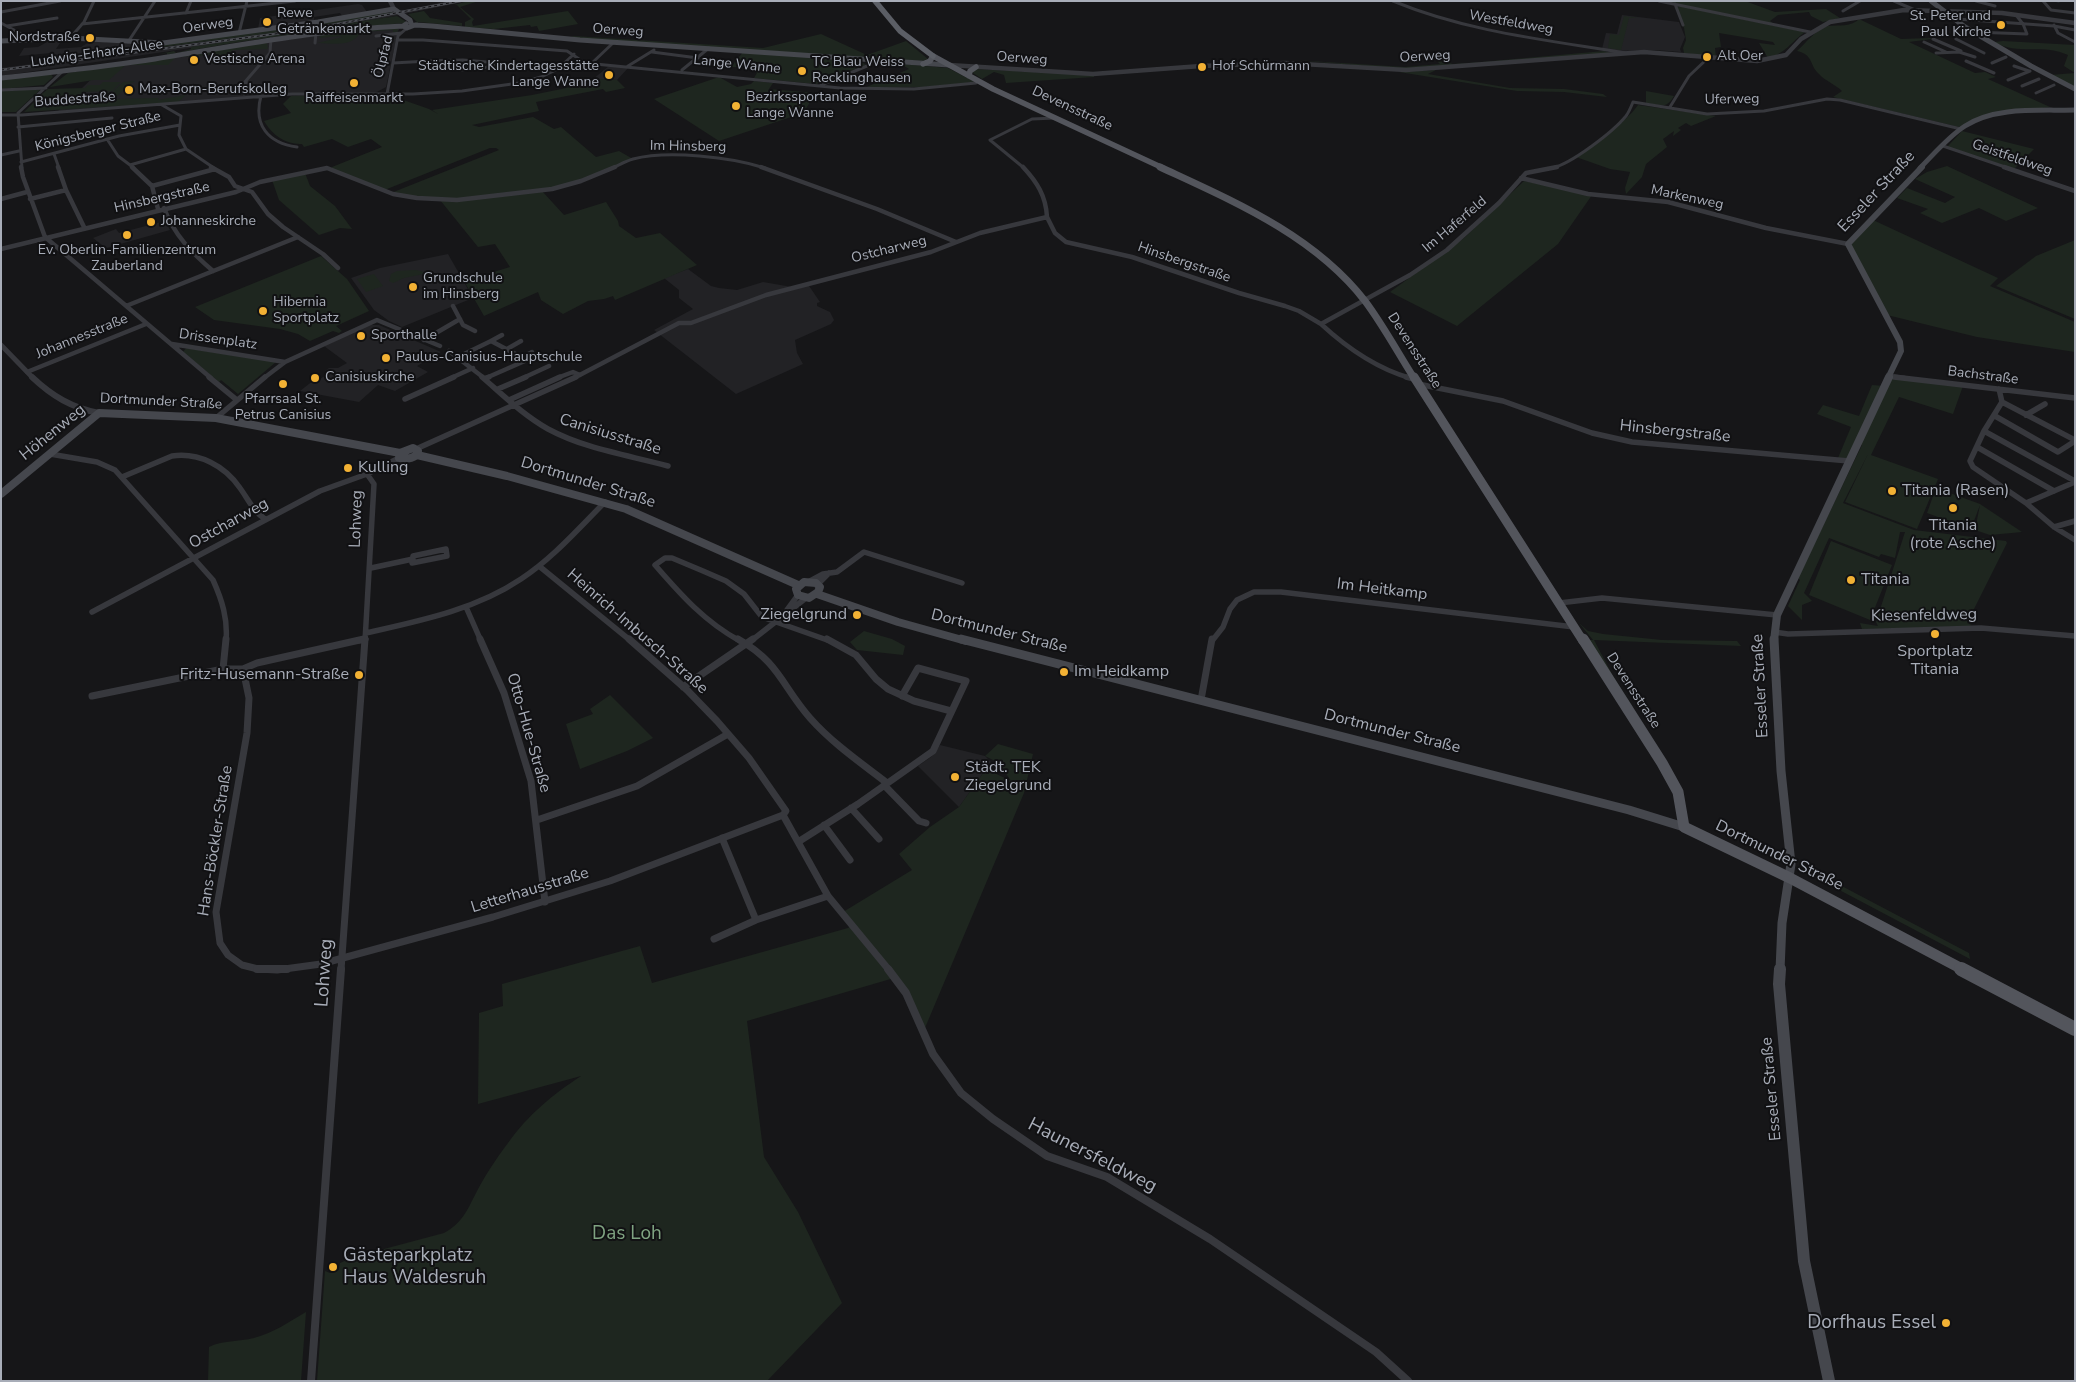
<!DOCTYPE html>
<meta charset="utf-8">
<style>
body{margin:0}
#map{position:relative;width:2076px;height:1382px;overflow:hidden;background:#161618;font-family:"Nunito Sans",sans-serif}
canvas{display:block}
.frame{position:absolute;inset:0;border:2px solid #a8adb8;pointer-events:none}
</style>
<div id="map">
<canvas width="2076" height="1382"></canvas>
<div class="frame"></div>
</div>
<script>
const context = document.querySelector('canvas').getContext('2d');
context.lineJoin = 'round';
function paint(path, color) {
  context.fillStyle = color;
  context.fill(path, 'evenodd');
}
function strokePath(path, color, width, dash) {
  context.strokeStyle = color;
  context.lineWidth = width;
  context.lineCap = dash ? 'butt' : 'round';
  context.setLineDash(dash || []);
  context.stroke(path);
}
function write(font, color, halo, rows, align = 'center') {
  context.font = font + ' "Nunito Sans",sans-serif';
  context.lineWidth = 4;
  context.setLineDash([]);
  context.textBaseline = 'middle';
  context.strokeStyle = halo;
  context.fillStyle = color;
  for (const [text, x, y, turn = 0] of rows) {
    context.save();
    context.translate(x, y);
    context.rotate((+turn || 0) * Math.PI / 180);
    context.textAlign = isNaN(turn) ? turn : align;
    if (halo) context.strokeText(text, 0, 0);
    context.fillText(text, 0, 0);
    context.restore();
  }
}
paint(new Path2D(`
 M450,1H468L359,23L1,76V68L48,62L51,53L19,56L24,48L38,47L51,40H62L56,49L81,47L91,41L149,45L144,48H123L148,50L333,24Z
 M358,4L362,5L367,12L343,17L340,13L314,17V21L258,29L260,18Z
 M1622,15L1679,22L1685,37L1680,49L1681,52L1655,50L1620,51L1602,49L1606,33L1617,34Z
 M401,26L398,31L386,87L375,93H293L56,113L105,66L275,41Z
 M609,66L629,67L617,80L593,79Z
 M165,221L170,230L106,248L93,238L116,229L119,233Z
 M448,254L473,298L402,327L389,321L374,310L351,278L380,268Z
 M688,269L711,286L719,288L737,290L763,282L792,287L807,283L820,302L817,303V306L830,312L834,320L831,324L795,340L797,353L803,364L736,394L654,330L693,309L679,298V290L664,278Z
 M369,325H379L441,352L417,366L428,372L395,391L378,385L359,402L300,391L314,380H319L323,377L329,372L325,371L329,368H338L347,363L324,346Z
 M940,745L985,756L991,762L959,807L918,766L931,757Z`), '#222225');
paint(new Path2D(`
 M468,1H479L460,7L474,19L472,22L473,26L568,11L578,24L539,31L537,26L531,27L530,25L494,29L465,27V22L471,19L457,5H454Z
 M1663,1H1745L1775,12L1826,9L1840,18L1823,22L1811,16L1809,12L1778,15L1770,21L1774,24Z
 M1679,6L1805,32C1792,41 1785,54 1768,58L1759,43L1775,45L1773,42L1719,33L1721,47L1715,48L1716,57L1684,53L1683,48L1686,40L1684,28L1677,7Z
 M424,11L430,18L462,23V26L418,22V24L414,22H417L408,14Z
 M391,12L393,13L288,31L116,53C129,44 138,52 148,45L130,43L151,44Z
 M397,16L405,21V23C324,29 247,39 167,55V53L159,54L174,51L176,53L191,49V47Z
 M1624,16L1638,18H1629L1621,50L1608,48L1610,34L1619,35Z
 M1859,19L1901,39L1930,38L1932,39L1909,42L1975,73L1985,72L1996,77L1988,79L2050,107L1986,115L1959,127L1837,98L1833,97L1842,91C1835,84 1825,81 1819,74C1809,65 1814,55 1797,51C1806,43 1816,29 1828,26C1838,25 1852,27 1859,19Z
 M396,27H401L402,29L399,28L397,32H393V30L362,32C359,34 357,38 353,40C344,46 327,43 317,43L343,37L339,36L319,38L322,34Z
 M821,34L867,55L906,41L928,59L922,61L879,58L869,55L874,58L568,38L574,36L763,48Z
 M2003,41L2075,45V87L2050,75L2075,73L2064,66L2068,55C2042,43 2018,56 1994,42Z
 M267,43L268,49L233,50L221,63L212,64L219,55L176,57L168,65H126L109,80H94L50,87L68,73Z
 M1604,51L1612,53L1401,69L1294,60L1405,67L1440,64L1436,60L1453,64L1481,62Z
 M743,52L860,61L866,65L816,84L754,78L757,73L745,67H731Z
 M901,64L948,68L975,82L925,87L864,88L909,69Z
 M974,69L1094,75V77L1006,83L1004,75L994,72L982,79L973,73Z
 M1436,70L1428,74L1510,88L1564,89L1603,94L1607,97L1564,92L1517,91L1399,72Z
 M51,74L53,77L44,85L1,89V80Z
 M719,77L737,87L751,84L754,81L773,83L769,89L816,93L803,113L719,141L654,99Z
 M598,79L617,80L625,88L606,92L603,89L536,102L539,111L472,125L479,127L533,117L554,129L561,127L596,157L619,151L633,159L592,176L542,191L564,215L606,202L618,221L619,226L636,238L660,233L697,265L615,300L613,296L604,299L588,301L563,314L541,300L538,292L484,316L464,281L510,267L495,244L478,247L440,200L391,193L499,150L496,148H490L382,191L332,170V167L382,147L371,139L348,147L332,139L304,147L302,144C286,145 272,135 264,121L291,113L283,104L291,96L386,94L429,109L438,114L432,110L532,95L596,82Z
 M135,81L131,83L114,99L159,98L158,100L186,95L178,102L24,112L36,100H45L42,103H57L59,101L50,100L52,98H37L48,89L85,88L88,85H100L103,82H121L112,91L85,92L76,100H96L104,92H112L123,82Z
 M41,89L16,112H1V91Z
 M1646,91L1674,96C1666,110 1660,105 1646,103Z
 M1638,105L1716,116L1691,126L1686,123L1678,128L1681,130L1673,136L1674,131L1663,139L1667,147L1646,164L1642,177L1626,194L1625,188L1630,172L1610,169L1576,157C1594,146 1627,121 1638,105Z
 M1962,131L2034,149L2013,170L1947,147Z
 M1947,166L2038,208L2006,221L1979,208L1942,223L1920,213L1928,209L1897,198L1907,188L1945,203L1955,197L1915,179L1927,172Z
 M305,173L310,186L335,206L352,229L340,228L319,235L279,200L272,180Z
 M1524,181L1592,195L1558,244L1457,326L1390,292L1464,238Z
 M1873,220L1998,278L1990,286L2075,322V352L1977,337L1887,315L1851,244Z
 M2075,240V319L1996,286L2036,256Z
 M321,256L347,279L369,311L336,326L342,331L339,333L333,331L310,341L298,334L280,329L214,320L195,307Z
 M416,270L428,273L404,278L393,283L389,281L391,274L397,271Z
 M374,274L383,286L366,292L357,279Z
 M186,348L276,362L238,394L221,380L219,382L183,352Z
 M1891,377L1963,386L1953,414L1899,397L1871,455L1938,479L1917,529L1845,502L1868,454L1843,503L1914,530L2006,541L2007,543L1967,623L1972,625L1967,627L1862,629L1860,623L1878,626L1876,622L1905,532H1900L1895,558L1881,554L1879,557L1829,538L1804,593L1812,601L1802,605V620L1788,606L1800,580L1798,578L1862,445L1856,442L1847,460L1838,458L1851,427L1817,414L1823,405L1859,416L1872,385L1884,386Z
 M1936,488L1980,504L2022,532L1990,535L1975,530L1980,505L1971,529L1927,513Z
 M1831,541L1892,565L1870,620L1809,595Z
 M1579,623L1588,631L1603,634L1662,640L1737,641L1741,646L1594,640L1613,676L1633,707L1630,706L1588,640H1593Z
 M864,631L892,639L905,646L903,655L857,650L850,642Z
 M610,695L653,738L627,751L580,769L566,724L593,714L590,709Z
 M998,744L1033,754L1024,793L922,1035L911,1007L894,978L747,1021L764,1157L798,1212L842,1303L767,1381H317L325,1271L330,1273L339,1270L340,1263L354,1257L444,1233C461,1224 467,1211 475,1195C484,1177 496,1159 508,1143C529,1114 551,1096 581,1076L478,1104L479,1013L503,1006L502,984L640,946L652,983L848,928L854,924L843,912L912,870L899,854L930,827L959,807L986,769L1011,781L999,763L985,756Z
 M1836,883L1969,953L1970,959L1828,884Z
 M306,1312L301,1381H208L209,1347C222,1340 239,1342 254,1338C273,1333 289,1322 306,1312Z`), '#1e261f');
strokePath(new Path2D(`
 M2053,1L2059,2`), '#2c353c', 1);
strokePath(new Path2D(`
 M1393,1C1468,32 1547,40 1626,53
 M1659,1L1810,32
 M1894,1L1915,10
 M1976,1L1995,6
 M2043,1L2051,10L2075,13
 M1675,4L1683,25
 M1843,11L1860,1
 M1,12L60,1
 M186,13L191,1
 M1957,19L2054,26L2075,30
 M1,23L27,37L26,40
 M82,24L295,1
 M2054,25L2058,33L2075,42
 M7,26L57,18
 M1974,32L2027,34L2023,24L2016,15
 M239,33L247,1
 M376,36L401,33
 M70,38L84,22L94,1
 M1933,39L1961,51
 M1956,39L1984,53
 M397,40H423L567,51L585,63L840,88L914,89L976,83
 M128,42L155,1
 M1924,42L1946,52
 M315,43L316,33
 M652,52L698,58
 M1936,53L1959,52L1975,57
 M463,60L499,63C479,72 452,71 431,66L429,61Z
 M1966,61L1994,73
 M393,63L429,61
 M592,63L613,43
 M1992,63L2006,57
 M628,66L654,50
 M2014,66L2029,71
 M682,70L709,48
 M2008,80L2030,71
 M821,85L867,66L876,60
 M2022,86L2039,79
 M1,90L46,88
 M2036,93L2054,85
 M244,94L251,83H244L270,53L271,39
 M387,94L398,36L407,28
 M261,96C253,125 268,143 297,147
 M162,105L181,116L179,135L186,149L214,168
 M1670,107L1689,76L1708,58
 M1,115H22L292,94H413L462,91L519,83L541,77L558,69L574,54
 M18,127L112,118
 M107,139L118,156L134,168
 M1943,146L2008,168
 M54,154L59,168
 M1,155L19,151
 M21,162L119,136L180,125
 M130,165L186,149
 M22,168L18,113L63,71
 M612,168C619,165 626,161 633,159C668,150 731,157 765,168
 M1024,168L990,140L1032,119L1055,118
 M1552,168C1571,164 1613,132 1626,116C1629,112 1631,107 1633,102L1707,114L1764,111L1827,99L1840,100L1961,129`), '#37383d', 3);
strokePath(new Path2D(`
 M21,167L23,177L45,237L211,378
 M58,167L66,190L84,227
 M132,167L152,186L158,209
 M211,167L229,177L235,186L252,192L268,214L283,227L323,254L338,268
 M761,167L877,209L956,242
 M1023,167C1037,182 1046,196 1047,217
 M2004,167L2075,191
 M1521,178L1588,194L1668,202L1766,228L1848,244
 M152,186L215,169
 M1,199L27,192
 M30,199L66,190
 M164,208C174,235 192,253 213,271
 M1047,217L1055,233L1066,242L1132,257L1239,293L1285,306L1299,311L1321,324L1410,275L1447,250L1499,203L1526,173L1557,167
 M1,249L236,192L260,182L327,168L393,194L417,198L457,200L552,189L581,181L615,167
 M126,306L298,237
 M453,306L463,325L475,331
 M1321,324C1347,348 1375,368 1410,378
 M424,340L460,319
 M491,341L502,335
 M172,344L285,362
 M507,349L521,341
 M449,351L484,378
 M458,357L491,341L527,360L486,378
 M523,357L532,352
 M27,372L146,324
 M1889,376L1905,378
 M264,378L285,362L377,320L440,346
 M451,378L473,368
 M523,378L549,366
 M557,378L573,372L580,375
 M574,378L679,323H691L766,295L931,252L980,233L1047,217`), '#37383d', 4.5);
strokePath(new Path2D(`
 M209,377L237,400
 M482,377C503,395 523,415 548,429C585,449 628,455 668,466
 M1406,377L1414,379
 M1894,377L2075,398
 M486,378L489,377
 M1418,384L1503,401L1592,433L1632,442L1849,461
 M498,389L526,377
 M1999,389L2002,402L1984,431L1970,461L1973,467L2026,503L2054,527L2075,540
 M405,399L454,377
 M509,400L560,377
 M2002,402L2075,440
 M2026,415L2045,404
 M1995,416L2058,452L2075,441
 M216,418L265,377
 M1984,431L2075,481
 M1977,447L2054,491
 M416,449L576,377
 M50,454L97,462L115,470L213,580C222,600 228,619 226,641
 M122,477L172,456C199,452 225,466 240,488C248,499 253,511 265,519
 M2026,503L2075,482
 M2054,527L2075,521
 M446,549L447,556L412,563L413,556Z
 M539,566L631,641
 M371,568L413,559
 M810,581L823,574L837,572L864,552L962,583
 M818,584L829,573
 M1559,603L1602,598L1777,615
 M466,607L481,641
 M787,610L798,595
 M92,612L320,491L367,474L399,458
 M1774,632L1788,634L1981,628L2075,636
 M366,633C419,621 475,610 521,579C553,558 578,529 605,502
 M358,641L366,639
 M365,641L374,484L367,474
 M740,641C705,622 681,595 655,565L665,558H672L703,571L726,581L744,594L762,617L830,641
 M751,641L806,598
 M1212,641L1223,627L1230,609L1237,600L1254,592H1281L1574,627`), '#37383d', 5.5);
strokePath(new Path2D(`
 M480,639L504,693L531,781L545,902
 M629,639L687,690L717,721L749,758L786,811L783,815
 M738,639C779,662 782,686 810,718C832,743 861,763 887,783
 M827,639L856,655L876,679L888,689L914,701L951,711
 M223,669L226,639
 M243,669L249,698L247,733L216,912L220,943L228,955L242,965L258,969L277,970L321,964L493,917L610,881L783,815
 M683,687L753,639
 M92,696L223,669H243L257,663L364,639
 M1201,700L1212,639
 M884,785L919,821L926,823
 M851,808L879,839
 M783,815L828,896L889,970
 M537,820L637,786L728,734
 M824,825L850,860
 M722,838L756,920L828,896
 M798,842L858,804L933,751L966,681L918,668L902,696
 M714,939L756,920
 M341,970L365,639`), '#37383d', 7);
strokePath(new Path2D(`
 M257,969H287
 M888,969L906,993L933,1054L961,1093L993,1119L1047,1156L1107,1177L1210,1239L1376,1352L1408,1381
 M311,1381L341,969`), '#37383d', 8);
strokePath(new Path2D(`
 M390,1L394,9
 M949,65L1093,74L1201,66L1285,63L1406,70L1644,52L1757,61L1786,55L1801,39L1830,22L1904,10L2002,13L2075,23`), '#37383d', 4.5);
strokePath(new Path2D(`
 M1,345L33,378`), '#37383d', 5);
strokePath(new Path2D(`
 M32,377C52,396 72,408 99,413`), '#37383d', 6);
strokePath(new Path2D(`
 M1931,1L1965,27L2031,66L2075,89
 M403,26L407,28L415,25L432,26L580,40L949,65
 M1,41L70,38L163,43L318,22L394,9L410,20L411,23
 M1,78C52,72 104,67 155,59C238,45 319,30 403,26L406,24
 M1920,168C1934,154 1949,136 1965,126C1996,106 2040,111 2075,110`), '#45474d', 5);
strokePath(new Path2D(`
 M1888,378L1901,351L1900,342L1848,244L1922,167`), '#45474d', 6);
strokePath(new Path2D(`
 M400,453L399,458C406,460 411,459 417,455L507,476L626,509L798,585
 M1,494L99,413L216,418L400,453L413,448L418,451L417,455
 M804,582L816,583L820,587L818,592L809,598L798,595L796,589Z
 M817,594L898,622L966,641
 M1774,641L1777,615L1889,377`), '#45474d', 8);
strokePath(new Path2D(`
 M961,639L1629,810L1684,827
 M1774,639L1781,771L1791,864L1782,923L1780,970`), '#45474d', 9);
strokePath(new Path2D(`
 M1780,969L1779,984L1804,1261L1829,1381`), '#45474d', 12);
strokePath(new Path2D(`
 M923,64L930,61L933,56L993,89L1163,168
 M969,76L970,71L976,67`), '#53555c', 5.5);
strokePath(new Path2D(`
 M1160,167C1233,201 1314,235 1365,301C1383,325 1398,353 1414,378`), '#53555c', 7);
strokePath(new Path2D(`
 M1414,377L1583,641`), '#53555c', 9);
strokePath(new Path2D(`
 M1583,639L1662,763L1678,792L1684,827L1790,878L1964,970`), '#53555c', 11);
strokePath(new Path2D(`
 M1961,969L2075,1029`), '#53555c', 14);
strokePath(new Path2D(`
 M875,1L900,31L933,56`), '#5b5e65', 5.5);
const rail = new Path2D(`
 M1,70L305,30L460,1`);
strokePath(rail, '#4a4c52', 2.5);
strokePath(rail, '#111113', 1, [3]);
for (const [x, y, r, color] of [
 [267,22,5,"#f2b134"],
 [2001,25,5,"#f2b134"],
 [90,38,5,"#f2b134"],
 [1707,57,5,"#f2b134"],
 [194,60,5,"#f2b134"],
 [1202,67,5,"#f2b134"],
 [802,71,5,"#f2b134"],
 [609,75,5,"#f2b134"],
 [354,83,5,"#f2b134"],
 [129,90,5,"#f2b134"],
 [736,106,5,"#f2b134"],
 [151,222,5,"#f2b134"],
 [127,235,5,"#f2b134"],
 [413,287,5,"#f2b134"],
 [263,311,5,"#f2b134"],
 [361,336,5,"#f2b134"],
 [386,358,5,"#f2b134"],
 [315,378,5,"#f2b134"],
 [283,384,5,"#f2b134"],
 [348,468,5,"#f2b134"],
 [1892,491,5,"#f2b134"],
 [1953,508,5,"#f2b134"],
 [1851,580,5,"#f2b134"],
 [857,615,5,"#f2b134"],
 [1935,634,5,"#f2b134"],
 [1064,672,5,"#f2b134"],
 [359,675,5,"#f2b134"],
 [955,777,5,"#f2b134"],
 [333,1267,5,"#f2b134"],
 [1946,1323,5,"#f2b134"]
]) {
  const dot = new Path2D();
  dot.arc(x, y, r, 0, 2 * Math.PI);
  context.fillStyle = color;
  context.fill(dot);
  strokePath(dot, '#111113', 2);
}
write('14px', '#a8adb8', '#111113', [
 ["Rewe",277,14],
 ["Getränkemarkt",277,30],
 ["St. Peter und",1991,17,"right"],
 ["Paul Kirche",1991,33,"right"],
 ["Nordstraße",80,38,"right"],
 ["Alt Oer",1717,57],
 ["Vestische Arena",204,60],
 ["TC Blau Weiss",812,63],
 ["Recklinghausen",812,79],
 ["Städtische Kindertagesstätte",599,67,"right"],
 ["Lange Wanne",599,83,"right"],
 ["Hof Schürmann",1212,67],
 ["Max-Born-Berufskolleg",139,90],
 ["Bezirkssportanlage",746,98],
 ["Lange Wanne",746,114],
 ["Raiffeisenmarkt",354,99,"center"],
 ["Johanneskirche",161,222],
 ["Ev. Oberlin-Familienzentrum",127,251,"center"],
 ["Zauberland",127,267,"center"],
 ["Grundschule",423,279],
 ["im Hinsberg",423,295],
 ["Hibernia",273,303],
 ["Sportplatz",273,319],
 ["Sporthalle",371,336],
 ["Paulus-Canisius-Hauptschule",396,358],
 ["Canisiuskirche",325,378],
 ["Pfarrsaal St.",283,400,"center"],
 ["Petrus Canisius",283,416,"center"]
], 'left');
write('14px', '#a8adb8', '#111113', [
 ["Westfeldweg",1511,23,10],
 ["Oerweg",208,26,-8],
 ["Oerweg",618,31,4],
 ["Ludwig-Erhard-Allee",97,54,-8],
 ["Ölpfad",384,57,-76],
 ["Oerweg",1425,57,-3],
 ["Oerweg",1022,59,4],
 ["Lange Wanne",737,65,6],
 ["Buddestraße",75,100,-4],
 ["Uferweg",1732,100,-1],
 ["Devensstraße",1072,109,25],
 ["Königsberger Straße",98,132,-14],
 ["Im Hinsberg",688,147,1],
 ["Geistfeldweg",2012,158,19],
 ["Hinsbergstraße",162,198,-13],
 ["Markenweg",1687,198,12],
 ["Im Haferfeld",1455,225,-40],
 ["Ostcharweg",889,250,-14],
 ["Hinsbergstraße",1184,263,19],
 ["Johannesstraße",82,337,-22],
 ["Drissenplatz",218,340,8],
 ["Devensstraße",1414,351,57],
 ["Bachstraße",1983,376,7],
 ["Dortmunder Straße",161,402,3],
 ["Devensstraße",1633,691,57]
]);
write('16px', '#a8adb8', '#111113', [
 ["Esseler Straße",1877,192,-47],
 ["Hinsbergstraße",1675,432,6],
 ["Höhenweg",53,433,-39],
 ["Canisiusstraße",610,435,17],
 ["Dortmunder Straße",588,483,17],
 ["Lohweg",357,519,-88],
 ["Ostcharweg",229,524,-29],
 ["Im Heitkamp",1382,590,7],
 ["Kiesenfeldweg",1924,616,-1],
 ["Heinrich-Imbusch-Straße",637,632,41],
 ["Dortmunder Straße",999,632,14],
 ["Esseler Straße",1761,686,-93],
 ["Dortmunder Straße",1392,732,14],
 ["Otto-Hue-Straße",528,733,74],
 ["Hans-Böckler-Straße",216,841,-81],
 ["Dortmunder Straße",1779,856,26],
 ["Letterhausstraße",530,891,-17],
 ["Esseler Straße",1772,1089,-95]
]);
write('16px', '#a8adb8', '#111113', [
 ["Kulling",358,468],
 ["Titania (Rasen)",1902,491],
 ["Titania",1953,526,"center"],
 ["(rote Asche)",1953,544,"center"],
 ["Titania",1861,580],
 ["Ziegelgrund",847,615,"right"],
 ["Sportplatz",1935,652,"center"],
 ["Titania",1935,670,"center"],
 ["Im Heidkamp",1074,672],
 ["Fritz-Husemann-Straße",349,675,"right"],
 ["Städt. TEK",965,768],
 ["Ziegelgrund",965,786]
], 'left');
write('19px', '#a8adb8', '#111113', [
 ["Lohweg",325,973,-86],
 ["Haunersfeldweg",1092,1156,27]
]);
write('19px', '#7fa381', '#111113', [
 ["Das Loh",627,1234]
]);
write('19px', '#a8adb8', '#111113', [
 ["Gästeparkplatz",343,1256],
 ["Haus Waldesruh",343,1278],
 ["Dorfhaus Essel",1936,1323,"right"]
], 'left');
</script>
